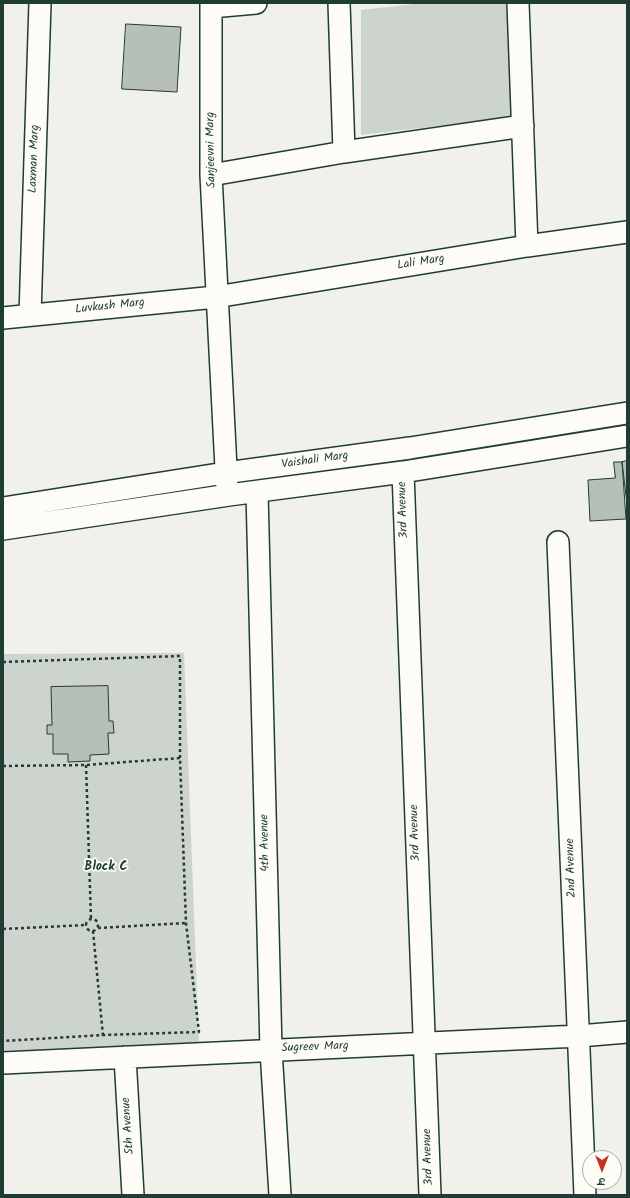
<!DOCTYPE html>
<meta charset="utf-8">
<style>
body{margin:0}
#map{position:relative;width:630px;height:1198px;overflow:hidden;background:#f0f1eb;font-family:Kalam,"Playpen Sans Deva",sans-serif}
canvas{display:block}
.frame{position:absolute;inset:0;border:4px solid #1f3d34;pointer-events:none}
.north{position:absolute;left:582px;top:1150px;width:40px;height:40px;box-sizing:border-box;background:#fdfcf7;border:1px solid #a4b0a9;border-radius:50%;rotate:180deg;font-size:11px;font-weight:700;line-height:16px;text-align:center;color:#1f3d34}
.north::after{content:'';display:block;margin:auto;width:14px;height:18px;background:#c8321e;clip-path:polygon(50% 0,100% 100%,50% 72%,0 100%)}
</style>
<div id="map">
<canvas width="630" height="1198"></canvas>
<div class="frame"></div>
<div class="north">उ</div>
</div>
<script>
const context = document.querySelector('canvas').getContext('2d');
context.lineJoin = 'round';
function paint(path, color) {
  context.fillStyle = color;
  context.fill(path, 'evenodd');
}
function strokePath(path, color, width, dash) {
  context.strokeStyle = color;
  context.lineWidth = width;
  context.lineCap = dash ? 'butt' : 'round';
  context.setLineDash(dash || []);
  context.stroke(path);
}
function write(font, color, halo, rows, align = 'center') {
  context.font = font + ' Kalam,sans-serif';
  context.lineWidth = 3.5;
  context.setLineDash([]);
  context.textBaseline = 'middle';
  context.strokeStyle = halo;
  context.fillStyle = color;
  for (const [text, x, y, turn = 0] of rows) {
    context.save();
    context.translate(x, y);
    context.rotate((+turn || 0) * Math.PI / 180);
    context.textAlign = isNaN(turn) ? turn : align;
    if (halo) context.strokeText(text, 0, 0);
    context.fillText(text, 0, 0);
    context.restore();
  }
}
paint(new Path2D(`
 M423,3H517L521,116L361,135V10Z
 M184,653L199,1046L3,1052V654Z`), '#cdd3cd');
const building = new Path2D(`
 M126,24L181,27L177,92L122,89Z
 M627,461V504L622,462Z
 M614,462H622L626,519L590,521L588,480L615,478Z
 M108,686L109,721H113L114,733H108L109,754L90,755V761L68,762V754H53V734H47V725H52L51,687Z`);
paint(building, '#b6bfb8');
strokePath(building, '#1f3d34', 1);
const minor = new Path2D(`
 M211,3V175L227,488
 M339,3L344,152
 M518,3L527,246
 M211,7L256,3
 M211,175L344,152L523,126
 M30,315L40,3
 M3,318L216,297L527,246L627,232
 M403,472L430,1195
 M257,492L271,1050L280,1195
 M3,508L225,473L410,448L627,413
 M3,529L229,495L403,472L627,436
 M558,542L585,1195
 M125,1057L133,1195
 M3,1063L579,1036L627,1032`);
strokePath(minor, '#1f3d34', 24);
strokePath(new Path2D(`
 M3,662L180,656V758
 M86,765L91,919
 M3,766L86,765L180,758L186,923L199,1032L103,1035L3,1041
 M86 925a6 6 0 1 1 12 0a6 6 0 1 1-12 0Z
 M98,928L186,923
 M3,929L86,925
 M93,931L103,1036`), '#1f3d34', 2.5, [3, 3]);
strokePath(minor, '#fdfcf7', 21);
write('12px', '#1f3d34', '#fdfcf7', [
 ["Sanjeevni Marg",212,150,-91],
 ["Laxman Marg",35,159,-88],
 ["Lali Marg",421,263,-9],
 ["Luvkush Marg",110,307,-6],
 ["Vaishali Marg",315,461,-8],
 ["3rd Avenue",404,510,-92],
 ["3rd Avenue",416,833,-92],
 ["4th Avenue",266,843,-91],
 ["2nd Avenue",572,868,-92],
 ["Sugreev Marg",315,1048,-2],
 ["5th Avenue",129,1126,-94],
 ["3rd Avenue",429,1157,-92]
]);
write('bold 13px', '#1f3d34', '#fdfcf7', [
 ["Block C",106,868]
]);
</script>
